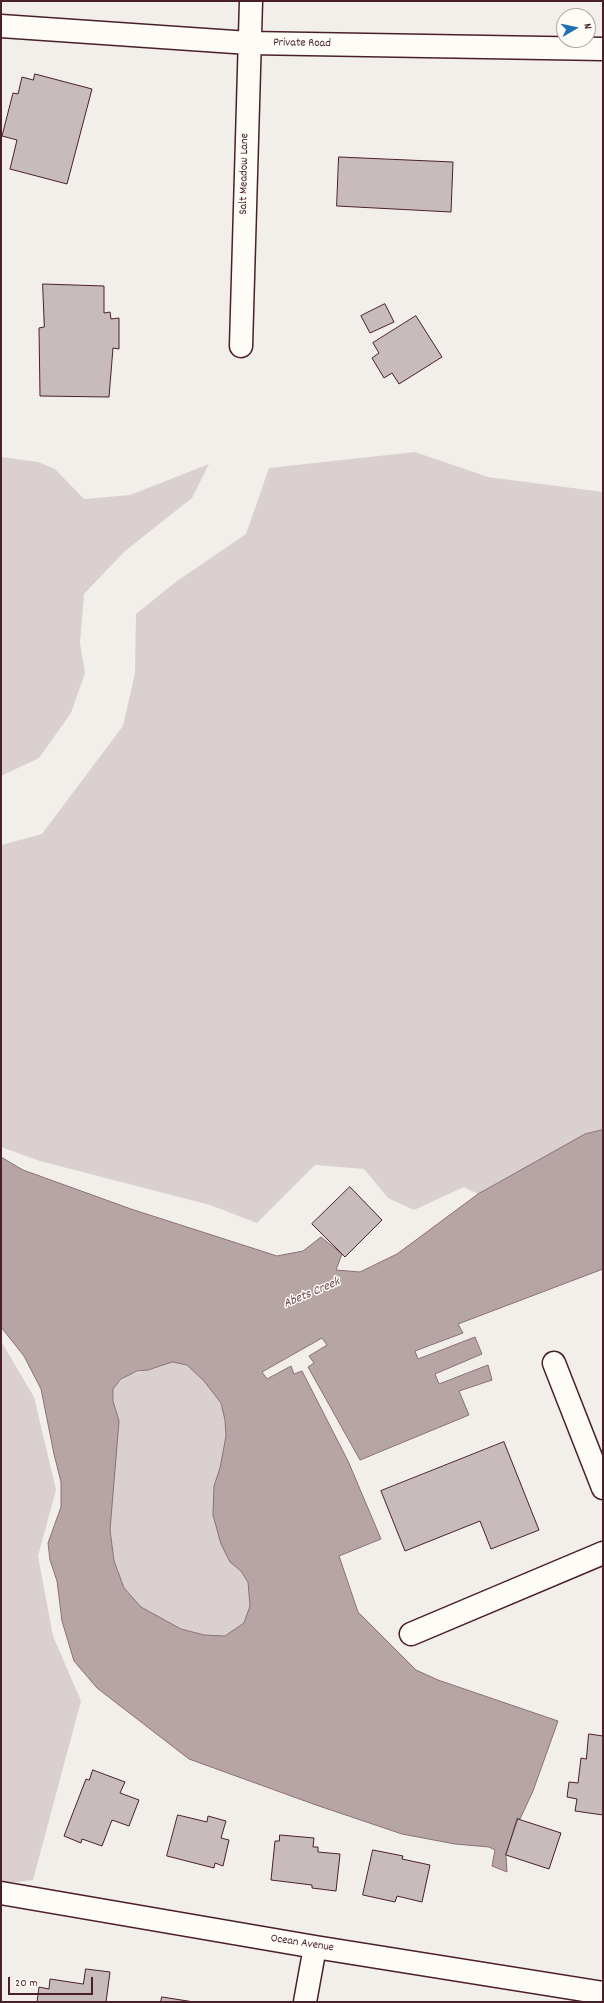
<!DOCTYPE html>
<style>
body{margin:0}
#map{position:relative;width:604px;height:2003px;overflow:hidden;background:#f2efeb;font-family:Dekko,sans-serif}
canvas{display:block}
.frame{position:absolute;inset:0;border:2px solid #4a1f2b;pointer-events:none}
.north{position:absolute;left:556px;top:8px;width:40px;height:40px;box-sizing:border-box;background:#fdfcf7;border:1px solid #b5a4a5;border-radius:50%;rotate:81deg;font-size:11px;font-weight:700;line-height:16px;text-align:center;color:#4a1f2b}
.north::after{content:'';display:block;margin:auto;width:14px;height:18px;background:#1f6fb2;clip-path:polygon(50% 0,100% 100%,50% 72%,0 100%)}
.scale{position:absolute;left:8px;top:1977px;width:85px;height:18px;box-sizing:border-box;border:2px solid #4a1f2b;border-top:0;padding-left:5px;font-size:12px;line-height:14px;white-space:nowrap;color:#4a1f2b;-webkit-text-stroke:3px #fdfcf7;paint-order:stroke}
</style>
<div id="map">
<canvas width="604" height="2003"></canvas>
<div class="frame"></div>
<div class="north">N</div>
<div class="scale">20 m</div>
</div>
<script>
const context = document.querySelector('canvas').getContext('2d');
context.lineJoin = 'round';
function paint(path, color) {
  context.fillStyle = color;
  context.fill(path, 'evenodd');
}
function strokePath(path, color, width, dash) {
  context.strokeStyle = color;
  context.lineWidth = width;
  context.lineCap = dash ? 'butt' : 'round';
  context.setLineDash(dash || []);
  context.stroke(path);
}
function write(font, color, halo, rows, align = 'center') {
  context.font = font + ' Dekko,sans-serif';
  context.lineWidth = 3;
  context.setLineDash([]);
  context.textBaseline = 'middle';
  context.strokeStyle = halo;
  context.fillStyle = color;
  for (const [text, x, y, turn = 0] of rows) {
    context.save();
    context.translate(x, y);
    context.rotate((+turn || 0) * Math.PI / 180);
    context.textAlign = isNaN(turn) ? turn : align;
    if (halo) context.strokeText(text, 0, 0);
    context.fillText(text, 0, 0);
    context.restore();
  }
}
paint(new Path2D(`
 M415,452L488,477L603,492V1130L585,1134L478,1194L464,1187L414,1210L388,1198L364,1169L315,1165L257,1223L210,1205L40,1161L1,1147V845L42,834L123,726L135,673L136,614L177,581L246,534L269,468Z
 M1,457L38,462L55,469L84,499L130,495L209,464L192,498L125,551L84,594L80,643L85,673L71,713L39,758L1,776Z
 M1,1341L34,1397L56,1490L38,1556L53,1636L81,1701L33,1880L1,1884Z
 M173,1362L187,1365L204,1381L221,1403L225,1420L226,1436L220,1468L214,1486L230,1562L241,1571L248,1582L250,1606L244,1623L226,1636L204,1635L181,1629L141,1607L124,1588L114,1561L110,1530L117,1441L113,1389C126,1374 130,1374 148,1370C156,1369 165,1365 173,1362Z`), '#d9d0cf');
const water = new Path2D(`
 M603,1130V1269L458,1324L463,1333L415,1351L418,1359L475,1337L482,1354L435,1374L439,1384L488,1365L492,1380L459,1391L469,1415L360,1460L308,1367L314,1363L309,1356L327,1345L322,1338L262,1372L267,1379L291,1366L294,1374L302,1371L348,1461L381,1539L339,1556L358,1612L416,1670L438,1680L558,1721L533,1791L520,1819L517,1818L506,1855L507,1872L492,1866L495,1850L489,1847L455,1844L402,1834L316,1805L189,1759L97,1688L74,1661L62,1621L57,1581L50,1560L48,1543L61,1507V1482L54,1454L41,1389L24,1356L1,1327V1157L23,1170L131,1209L277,1256L303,1251L321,1237L342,1254L336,1270L360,1272L397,1254L478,1194L585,1134ZM173,1362L187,1365L204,1381L221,1403L225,1420L226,1436L220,1468L214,1486L213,1515L221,1544L230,1562L241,1571L248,1582L250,1606L244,1623L225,1636L204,1635L181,1629L141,1607L124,1588L114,1561L110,1530L119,1421L113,1401V1389L121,1379L137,1371L148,1370Z`);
paint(water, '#b7a5a6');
strokePath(water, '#8b6f75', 1);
const building = new Path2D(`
 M35,74L92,89L67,184L10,169L17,140L2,136L13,93L18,94L22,77L33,80Z
 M339,157L453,162L451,212L337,206Z
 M43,284L104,286V313L110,312L111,319L119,318V349L113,348L109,397L40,396L39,328L44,327Z
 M385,304L394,322L370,333L361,316Z
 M416,316L442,357L399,384L392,373L384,378L372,358L379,353L373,343Z
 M350,1187L382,1220L345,1257L312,1224Z
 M504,1442L539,1530L491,1549L480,1521L405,1551L381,1491Z
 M589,1734L603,1736V1815L575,1811L577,1799L567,1797L569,1782L578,1783L581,1758L586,1759Z
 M93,1770L125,1782L120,1793L139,1800L129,1826L112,1820L102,1846L82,1839L81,1843L64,1836L86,1779L89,1780Z
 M178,1815L207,1822L208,1816L226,1821L221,1838L229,1840L223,1866L215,1863L214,1868L167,1856Z
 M518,1819L561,1833L549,1869L506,1855Z
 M280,1835L314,1838L313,1847H318V1852L340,1854L336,1891L312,1888V1885L271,1880L275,1841H279Z
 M373,1850L403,1856L402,1859L430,1865L422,1902L397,1896L395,1902L363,1895Z
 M86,1969L110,1972L106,2002H37L39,1987L49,1989L50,1979L83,1984Z
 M162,1997L194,2002H161Z`);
paint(building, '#c8bbbb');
strokePath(building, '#4a1f2b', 1);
const minor = new Path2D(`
 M1,26L249,43L603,49
 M241,346L251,1
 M554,1363L603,1488
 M411,1634L603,1553
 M1,1893L315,1947L603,1993
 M305,2002L315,1947`);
strokePath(minor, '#4a1f2b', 25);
strokePath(minor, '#fdfcf7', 22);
write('12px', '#4a1f2b', '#fdfcf7', [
 ["Private Road",302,44,1],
 ["Salt Meadow Lane",245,174,-89],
 ["Ocean Avenue",302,1944,9]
]);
write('italic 13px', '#704e56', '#fdfcf7', [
 ["Abets Creek",312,1294,-23]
]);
</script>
